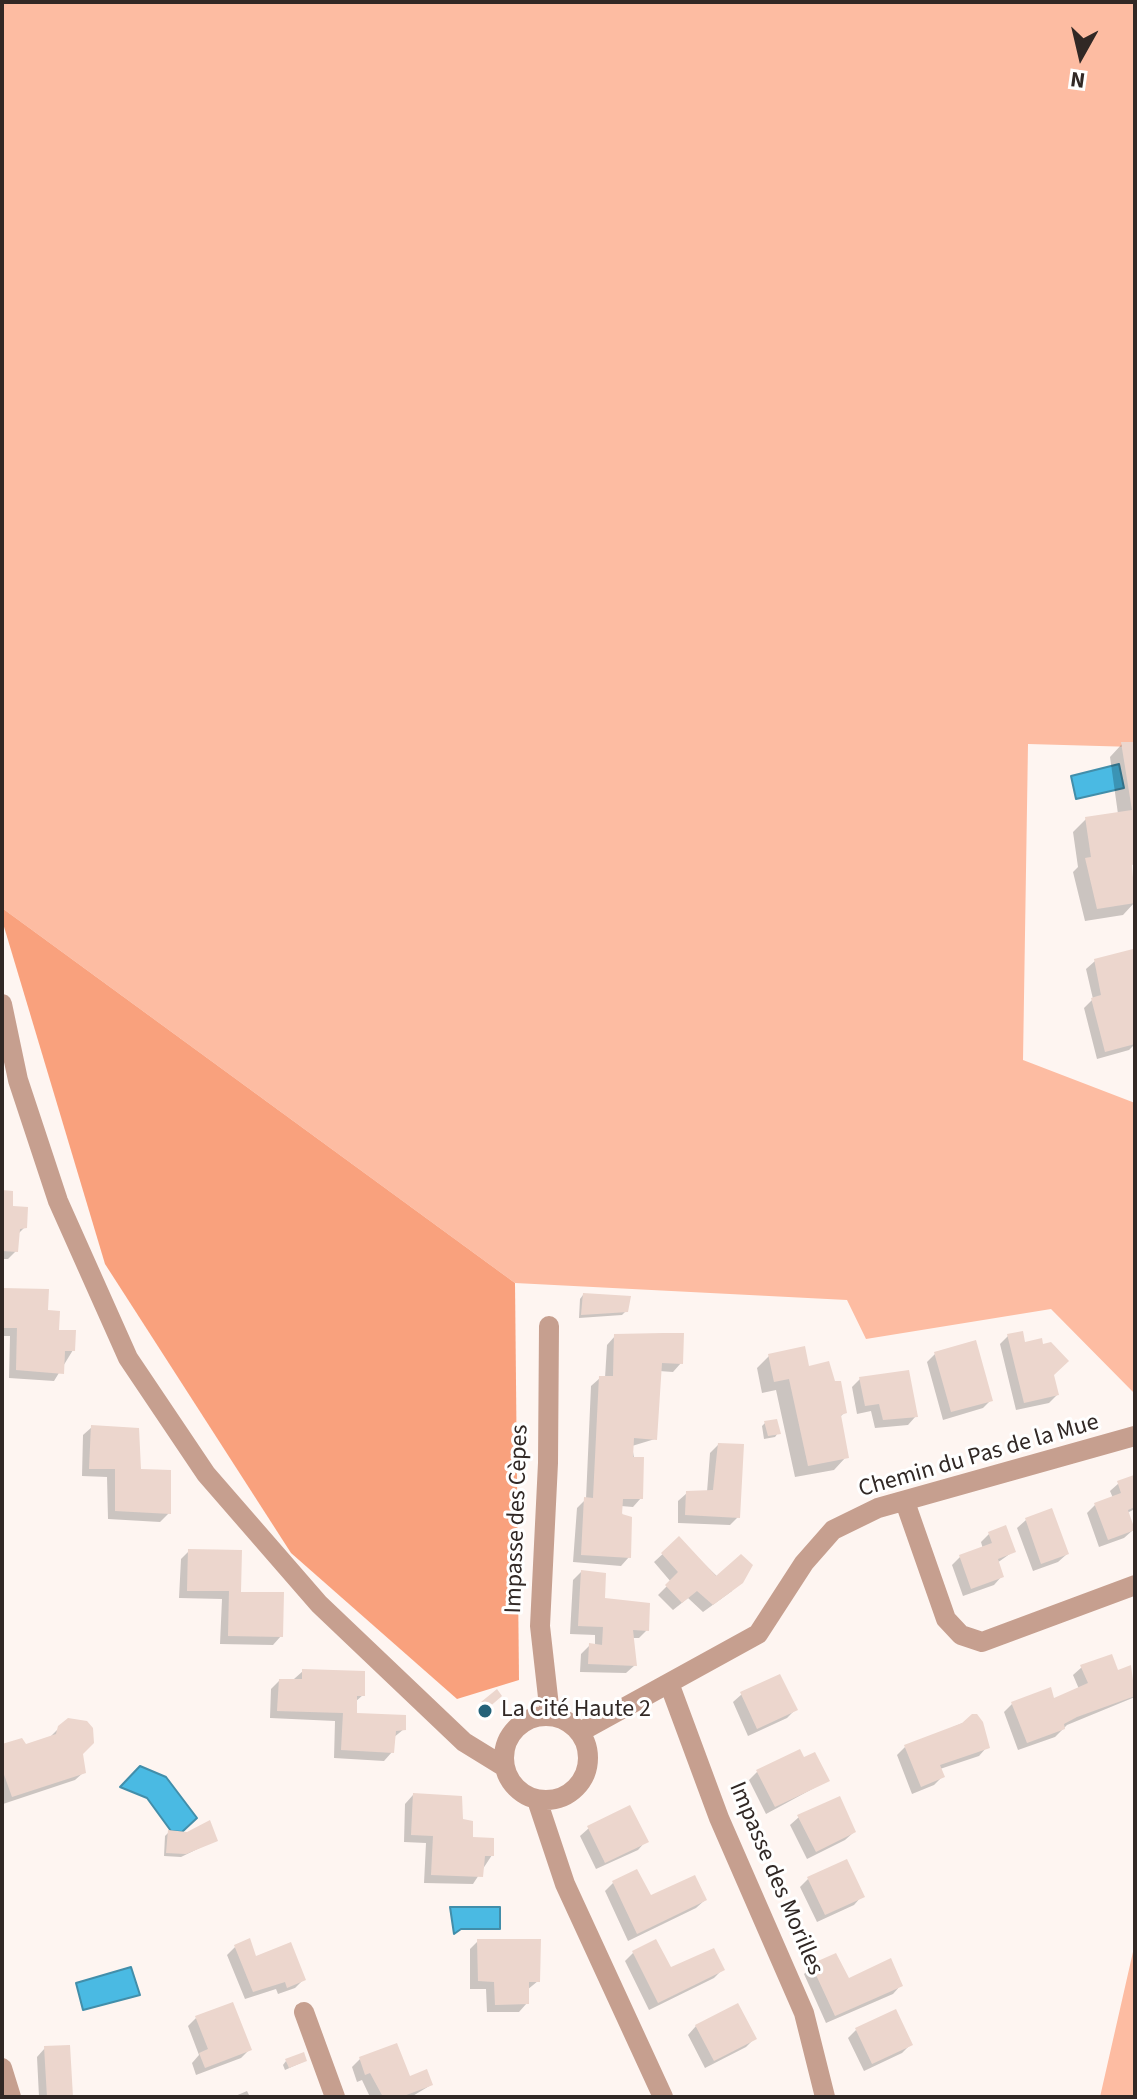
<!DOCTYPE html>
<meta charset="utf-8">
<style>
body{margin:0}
#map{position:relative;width:1137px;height:2099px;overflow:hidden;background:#fef5f1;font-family:"Source Sans 3",sans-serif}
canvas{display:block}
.frame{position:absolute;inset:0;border:4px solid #312825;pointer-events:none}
.north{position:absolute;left:1041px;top:16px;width:80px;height:80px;-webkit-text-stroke:6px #fff;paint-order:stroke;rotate:188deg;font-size:22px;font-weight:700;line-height:32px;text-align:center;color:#312825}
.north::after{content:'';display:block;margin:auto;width:28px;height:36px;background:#312825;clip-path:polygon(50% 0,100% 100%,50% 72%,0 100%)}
</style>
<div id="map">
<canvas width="1137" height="2099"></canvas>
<div class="frame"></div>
<div class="north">N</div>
</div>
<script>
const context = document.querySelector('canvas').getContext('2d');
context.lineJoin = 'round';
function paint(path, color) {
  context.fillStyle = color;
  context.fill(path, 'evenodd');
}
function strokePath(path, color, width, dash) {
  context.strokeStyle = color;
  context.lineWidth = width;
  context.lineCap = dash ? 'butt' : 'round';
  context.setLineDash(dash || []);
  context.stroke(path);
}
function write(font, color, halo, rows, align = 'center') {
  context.font = font + ' "Source Sans 3",sans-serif';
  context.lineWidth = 6;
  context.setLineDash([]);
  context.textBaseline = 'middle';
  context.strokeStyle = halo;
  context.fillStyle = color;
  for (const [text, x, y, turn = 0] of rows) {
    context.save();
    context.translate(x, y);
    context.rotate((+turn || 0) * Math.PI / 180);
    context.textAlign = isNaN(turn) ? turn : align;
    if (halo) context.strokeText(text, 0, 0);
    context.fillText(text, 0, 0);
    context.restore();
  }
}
paint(new Path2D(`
 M2,2H1135V747L1028,744L1023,1060L1135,1103V1394L1051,1309L866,1339L847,1300L515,1283L2,908Z
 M1135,1943V2097H1100Z`), '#fdbca2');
paint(new Path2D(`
 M2,908L515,1283L519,1680L457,1699L291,1553L105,1264L2,920Z`), '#f9a17d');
const water = new Path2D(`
 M1119,764L1124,788L1076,799L1071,776Z
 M140,1766L166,1777L197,1818L182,1832L171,1831L147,1798L120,1787Z
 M450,1907H500V1929H461L454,1934Z
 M131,1967L140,1995L83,2010L76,1983Z`);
paint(water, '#4abae3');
strokePath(water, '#428eaa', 2);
paint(new Path2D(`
 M1122,744H1135V860L1130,865L1135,902L1123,915L1085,921L1073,872L1078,867L1073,832L1086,819L1118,814L1110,757Z
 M1135,951V1044L1129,1050L1097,1059L1084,1008L1093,999L1086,969L1095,961Z
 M2,1192L25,1227L17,1235L16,1251L8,1259H2Z
 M2,1290L46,1312L73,1350L54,1381L9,1378L10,1336H2Z
 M583,1295L626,1311L622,1315L579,1318L580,1299Z
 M615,1336L681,1363L673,1372L659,1371L655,1439L632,1446L641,1498L633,1507L621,1506L629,1557L621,1566L573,1562L577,1508L586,1499L591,1386L600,1378H605L607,1345Z
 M1008,1336L1024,1344L1052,1375L1057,1395L1049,1403L1016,1410L1000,1344Z
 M935,1354L991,1400L983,1408L943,1420L927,1362Z
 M769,1356L807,1368L845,1412L839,1418L846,1457L834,1470L795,1477L776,1390L762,1393L757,1368Z
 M860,1379L916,1416L908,1425L875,1428L871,1411L857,1414L852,1387Z
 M765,1423L778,1433L775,1437L764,1439L762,1426Z
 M92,1427L169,1513L160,1522L108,1519L107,1477L82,1476L83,1435Z
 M718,1445L738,1517L730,1525L678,1523V1501L687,1493L707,1492L710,1453Z
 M1135,1479V1509L1127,1513L1133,1530L1124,1538L1099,1547L1087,1513L1095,1505L1113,1498L1110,1491L1119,1483Z
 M1026,1520L1067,1554L1058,1562L1033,1571L1017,1528Z
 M989,1534L1014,1551L997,1563L1002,1576L994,1585L963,1596L952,1565L960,1557L983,1549L981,1542Z
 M679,1539L732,1591L703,1612L688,1598L673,1610L658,1595L671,1582L654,1562Z
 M189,1551L281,1636L273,1645L220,1644L222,1599L179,1598L181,1559Z
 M581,1572L603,1600L647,1630L639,1638H632L635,1665L626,1673L580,1672L581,1654L590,1645L595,1646V1635L570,1634L573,1580Z
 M1082,1667L1117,1672L1130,1668L1135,1697L1067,1725L1055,1737L1018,1750L1004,1712L1012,1704L1053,1700L1079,1689L1073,1675Z
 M303,1671L363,1695L355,1702V1715L404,1729L393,1738L392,1752L384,1761L334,1758L335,1721L270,1718L271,1689L279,1681L294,1679Z
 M742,1694L795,1710L787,1718L748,1736L733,1702Z
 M977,1717L987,1747L979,1756L940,1769L943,1776L934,1785L912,1794L897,1755L905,1747Z
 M59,1728L80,1754L84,1772L75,1780L3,1804L2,1747H25L50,1737Z
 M803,1760L827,1781L766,1814L749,1780L757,1772Z
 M413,1795L461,1821L471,1839L492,1855L473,1884L424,1883L426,1843L404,1842L405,1804Z
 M799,1817L854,1832L845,1840L807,1859L790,1825Z
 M589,1828L646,1841L638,1850L596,1869L580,1836Z
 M169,1832L216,1840L181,1857L164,1856L165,1836Z
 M808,1879L862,1896L854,1905L817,1922L800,1887Z
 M613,1883L650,1898L705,1900L696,1908L628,1941L605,1891Z
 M478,1941L538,1981L527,1990V2003L519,2012H487L486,1989H470V1949Z
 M236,1946L255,1958L304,1979L295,1988L278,1994L276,1989L245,1999L227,1955Z
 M633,1953L670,1969L722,1970L714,1978L649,2010L625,1961Z
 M813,1966L848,1980L901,1985L893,1994L826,2023L804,1974Z
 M196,2018L250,2049L241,2058L196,2075L192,2063L199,2055L188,2026Z
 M696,2026L754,2039L746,2047L705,2068L688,2035Z
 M856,2030L911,2044L902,2053L864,2071L848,2038Z
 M45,2048L71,2097H39L37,2057Z
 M360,2059L409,2079L431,2085L411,2097H370L362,2080L357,2082L352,2067Z
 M286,2061H305L285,2070L283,2065Z
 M247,2091L250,2097H233Z`), '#0003');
paint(new Path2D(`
 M1121,742H1135V864L1132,865L1135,903L1097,909L1085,858L1091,857L1085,817L1132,810Z
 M1133,949L1135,1044L1105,1052L1091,998L1101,995L1094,959Z
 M2,1190L13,1191V1206L28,1207L27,1228L20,1229L18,1252L2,1251Z
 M2,1288L49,1289L48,1310L60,1311L59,1330H76L75,1351H65L64,1374L16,1370L17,1328H2Z
 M583,1293L631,1296L628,1312L581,1315Z
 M1023,1331L1025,1342L1042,1338L1043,1344L1051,1342L1069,1361L1054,1375L1059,1395L1024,1403L1007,1334Z
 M663,1333H684L683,1364L662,1363L657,1440L634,1438L633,1457H644L643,1499H623L622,1514L632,1517L631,1558L581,1555L584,1497L593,1498L599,1376H613L614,1334Z
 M976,1340L993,1401L951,1412L934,1352Z
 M805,1346L809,1366L829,1361L835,1381H841L847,1413L841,1415L849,1458L808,1466L789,1379L774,1382L768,1354Z
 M909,1370L918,1417L883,1420L879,1404L865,1406L859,1377Z
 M777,1419L781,1434L768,1436L764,1421Z
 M91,1425L139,1428L141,1469L171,1470V1514L115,1511V1469H89Z
 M718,1443L744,1444L740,1518L685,1515L686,1491L713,1490Z
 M1134,1475L1135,1507L1128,1510L1135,1530L1108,1540L1094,1503L1121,1493L1117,1481Z
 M1052,1508L1069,1554L1041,1564L1025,1518Z
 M1006,1525L1016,1552L998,1559L1004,1577L971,1589L959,1555L992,1543L988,1532Z
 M679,1536L716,1576L741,1554L753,1565L743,1583L713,1605L697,1591L682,1603L665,1585L678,1572L661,1553Z
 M188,1549L242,1550L241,1592H284L283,1637L228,1636L229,1591H187Z
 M581,1570L606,1573L605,1598L650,1603L649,1631L633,1630L637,1666L588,1664L589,1643L602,1645L603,1627L578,1626Z
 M1112,1654L1118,1670L1131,1665L1135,1696L1077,1717L1064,1724L1065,1729L1027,1743L1011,1702L1051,1687L1054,1698L1088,1683L1080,1665Z
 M302,1669L365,1671V1696H357V1713L406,1715V1730L396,1731L394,1753L341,1750L343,1713L277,1711L279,1679H302Z
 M780,1674L798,1710L757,1729L740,1692Z
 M497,1689L502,1696L487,1709L481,1702Z
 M972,1714H977L983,1722L990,1748L940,1765L945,1777L921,1787L904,1745L962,1723Z
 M68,1718L87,1721L93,1728L94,1743L83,1754L86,1773L12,1797L2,1769V1744L22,1738L26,1744L56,1734L58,1726Z
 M800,1749L804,1757L815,1752L830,1781L775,1807L756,1770Z
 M413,1793L462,1796L463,1819L473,1821V1837L494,1838V1856H485L483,1877L431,1875L433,1836L411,1835Z
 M840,1796L856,1832L816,1852L797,1815Z
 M630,1805L649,1842L605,1863L587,1826Z
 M210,1820L218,1841L186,1854L166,1853L168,1830L187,1832Z
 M847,1859L865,1897L825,1915L807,1877Z
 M637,1869L651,1895L695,1875L707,1900L637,1934L612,1881Z
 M250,1938L256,1956L291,1942L306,1980L287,1988L285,1982L253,1992L234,1945Z
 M477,1939H541L540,1982H529V2004L495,2005L494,1982L478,1981Z
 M656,1939L671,1967L714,1948L725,1970L658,2003L632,1951Z
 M836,1953L849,1978L891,1958L903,1986L835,2016L811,1964Z
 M233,2002L252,2050L205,2068L199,2053L208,2049L195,2016Z
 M738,2003L757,2039L714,2061L695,2025Z
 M896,2009L913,2045L872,2064L855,2028Z
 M397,2043L410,2076L427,2069L433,2085L401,2097H383L370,2073L365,2075L359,2057Z
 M70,2045L73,2097H47L44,2046Z
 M304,2052L307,2061L289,2068L285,2059Z`), '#ecd6cd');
strokePath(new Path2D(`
 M2,1004L18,1080L58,1201L128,1358L206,1474L319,1604L464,1742L503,1766
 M549,1326L548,1463L540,1626L550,1715
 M905,1502L946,1619L961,1635L982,1642L1135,1585
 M669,1683L719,1818L804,2013L825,2097
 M504 1758a42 42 0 1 1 84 0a42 42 0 1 1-84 0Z
 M580,1732L758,1634L804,1563L833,1530L878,1508L1135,1436
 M537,1800L565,1884L663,2097
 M304,2012L335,2097
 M2,2068L11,2097`), '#c69f8f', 20);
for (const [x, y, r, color] of [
 [485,1711,8,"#246279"]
]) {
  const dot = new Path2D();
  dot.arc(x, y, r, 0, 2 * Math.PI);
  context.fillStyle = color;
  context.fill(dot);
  strokePath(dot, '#fff', 3);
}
write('24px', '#312825', '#fff', [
 ["Chemin du Pas de la Mue",979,1457,-16],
 ["Impasse des Cèpes",518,1519,-88],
 ["Impasse des Morilles",775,1879,67]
]);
write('24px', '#312825', '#fff', [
 ["La Cité Haute 2",501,1711]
], 'left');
</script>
